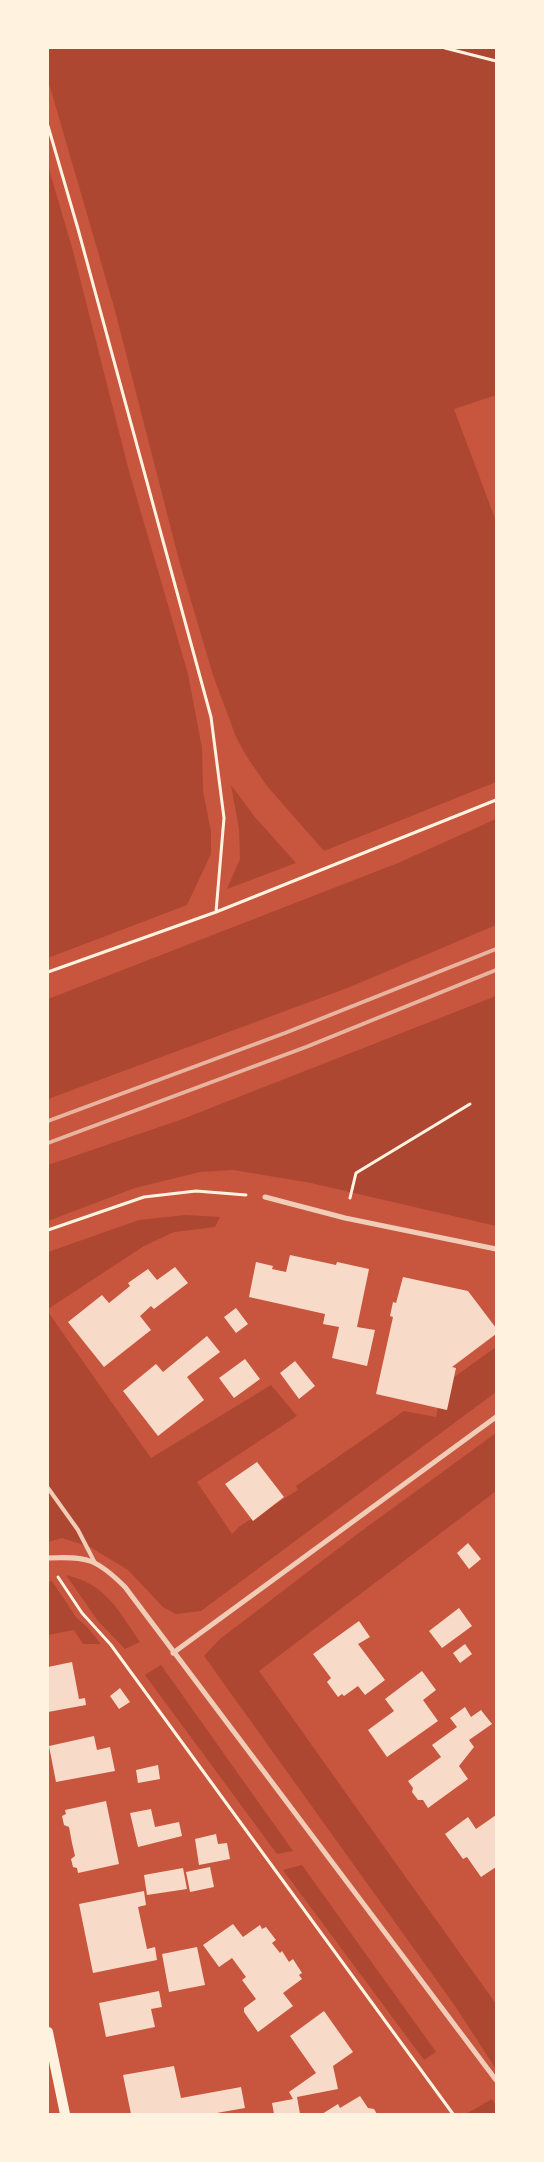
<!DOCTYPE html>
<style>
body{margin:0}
#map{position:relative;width:544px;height:2162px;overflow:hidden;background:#c8553d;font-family:"Source Sans 3",sans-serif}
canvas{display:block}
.frame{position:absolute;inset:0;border:49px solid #fff3e0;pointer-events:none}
</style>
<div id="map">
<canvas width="544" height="2162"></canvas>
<div class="frame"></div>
</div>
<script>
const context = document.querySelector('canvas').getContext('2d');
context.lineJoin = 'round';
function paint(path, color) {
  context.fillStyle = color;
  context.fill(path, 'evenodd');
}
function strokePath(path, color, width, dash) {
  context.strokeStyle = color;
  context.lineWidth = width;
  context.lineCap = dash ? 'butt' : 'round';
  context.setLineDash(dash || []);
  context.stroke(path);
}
paint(new Path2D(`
 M48,48H496V395L454,409L496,521V782L324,851L267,786L247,757L236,737L213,675L180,564L114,307L48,80Z
 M48,166L73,251L129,471L188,674L202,748L203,791L211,832V854L187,905L48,958Z
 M231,785L254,816L296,863L227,889L240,859L239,829Z
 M496,819V925L350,987L48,1099V999L398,863Z
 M496,996V1226L311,1183L233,1170L200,1172L135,1188L48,1221V1165L180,1120Z
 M185,1215L220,1217L215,1227L174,1232L144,1246L48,1309V1252L139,1220Z
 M48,1312L151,1458L271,1385L297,1416L197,1482L232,1534L240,1526L298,1490L296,1486L404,1411L436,1417L443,1385L496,1347V1392L201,1611L176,1614L163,1607L128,1570L90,1547L62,1538L48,1542Z
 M496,1433V1491L259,1671L496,2004V2069L455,2006L204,1656L220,1639L356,1535Z
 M66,1575C106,1584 118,1610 140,1642L125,1649L98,1621Z
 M52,1581L76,1617L87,1627L101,1644H83L74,1630L48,1635V1582Z
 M161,1665L293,1851L277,1854L145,1675Z
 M302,1865L436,2052L424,2060L283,1870Z
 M492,2099L496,2106V2114H466Z`), '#ae4732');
paint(new Path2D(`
 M290,1255L336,1265L337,1262L369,1269L357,1327L375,1330L367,1366L332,1358L339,1327L323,1324L325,1314L249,1297L256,1262L273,1266L272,1269L286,1272Z
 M175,1267L188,1283L154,1309L151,1306L140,1316L151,1330L104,1367L68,1322L102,1295L109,1303L130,1286L128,1283L148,1269L157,1280Z
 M403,1277L468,1291L496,1328V1334L452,1367L456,1368L447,1410L376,1394L393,1317L390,1316L393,1302L396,1303Z
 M236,1308L248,1324L236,1333L224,1317Z
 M207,1336L220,1352L187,1377L204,1400L158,1436L123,1391L156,1364L163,1372Z
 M245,1359L260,1379L234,1398L219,1378Z
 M295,1361L315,1386L299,1399L280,1373Z
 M257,1462L284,1497L253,1521L225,1484Z
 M468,1543L481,1559L469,1569L457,1553Z
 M459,1608L472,1626L442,1648L429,1631Z
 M359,1621L370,1637L358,1644L385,1680L365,1695L358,1686L344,1696L342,1694L338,1697L327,1682L331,1678L313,1654Z
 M465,1644L472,1654L460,1663L453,1653Z
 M72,1662L79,1699L85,1698L86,1705L48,1712V1667Z
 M422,1671L436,1690L423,1700L438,1721L387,1757L368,1730L394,1711L385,1699Z
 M120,1688L130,1702L119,1709L110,1696Z
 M465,1707L471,1717L481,1710L492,1724L469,1740L474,1747L459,1766L468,1779L428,1808L423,1800H418L412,1792L413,1788L408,1781L441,1757L432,1745L457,1727L450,1718Z
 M94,1736L97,1750L110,1747L115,1771L56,1782L49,1746Z
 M158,1765L160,1779L138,1783L136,1770Z
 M106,1801L119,1864L78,1873L77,1868L73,1867L71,1859L75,1856L72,1843L69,1827L64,1825L62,1816L66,1814L65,1810Z
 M151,1809L155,1827L179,1822L182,1836L138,1847L130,1813Z
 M496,1815V1867L481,1877L467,1857L463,1859L445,1834L468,1817L476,1829Z
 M216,1834L218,1844L227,1843L230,1859L199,1865L195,1839Z
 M210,1867L214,1887L190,1892L186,1872Z
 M183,1868L187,1889L147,1895L144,1875Z
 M144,1891L146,1905L138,1907L147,1949L155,1947L157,1960L93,1973L79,1904Z
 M233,1924L243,1937L260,1925L262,1929L266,1927L276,1940L272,1943L280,1953L282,1951L289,1962L293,1959L302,1973L299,1975L302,1979L283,1993L293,2006L258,2032L244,2012V2008L256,1999L242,1980L246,1977L232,1958L219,1967L203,1945Z
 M197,1947L205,1985L169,1992L162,1954Z
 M159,1991L162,2007L151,2009L155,2027L106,2037L99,2003Z
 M324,2011L353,2052L333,2066L338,2089L297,2097L300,2114H274L272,2103L293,2099L289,2092L316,2073L290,2036Z
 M174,2066L181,2098L241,2087L245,2108L211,2114H131L123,2075Z
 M360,2096L368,2108L374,2109L377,2114H322L338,2104L340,2108Z`), '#f7dbc8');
strokePath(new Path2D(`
 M445,48L496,61
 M48,126L78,229L211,717L224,818L216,912
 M48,972L216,912L496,800
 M350,1198L356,1173L470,1104
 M48,1230L144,1197L196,1191L246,1195
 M58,1577L82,1613L111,1645L453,2114`), '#fff3e0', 3);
strokePath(new Path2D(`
 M48,1488L78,1530L95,1563`), '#f1ccb7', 4);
strokePath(new Path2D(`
 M265,1197L345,1218L496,1249
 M48,1558C87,1556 97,1559 125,1587L496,2080
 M173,1653L496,1417`), '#f1ccb7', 5);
strokePath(new Path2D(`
 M48,2032L65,2114`), '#fff3e0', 10);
strokePath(new Path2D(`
 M48,1121L285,1033L496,949
 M48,1143L306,1047L496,970`), '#e9b49f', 4);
</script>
